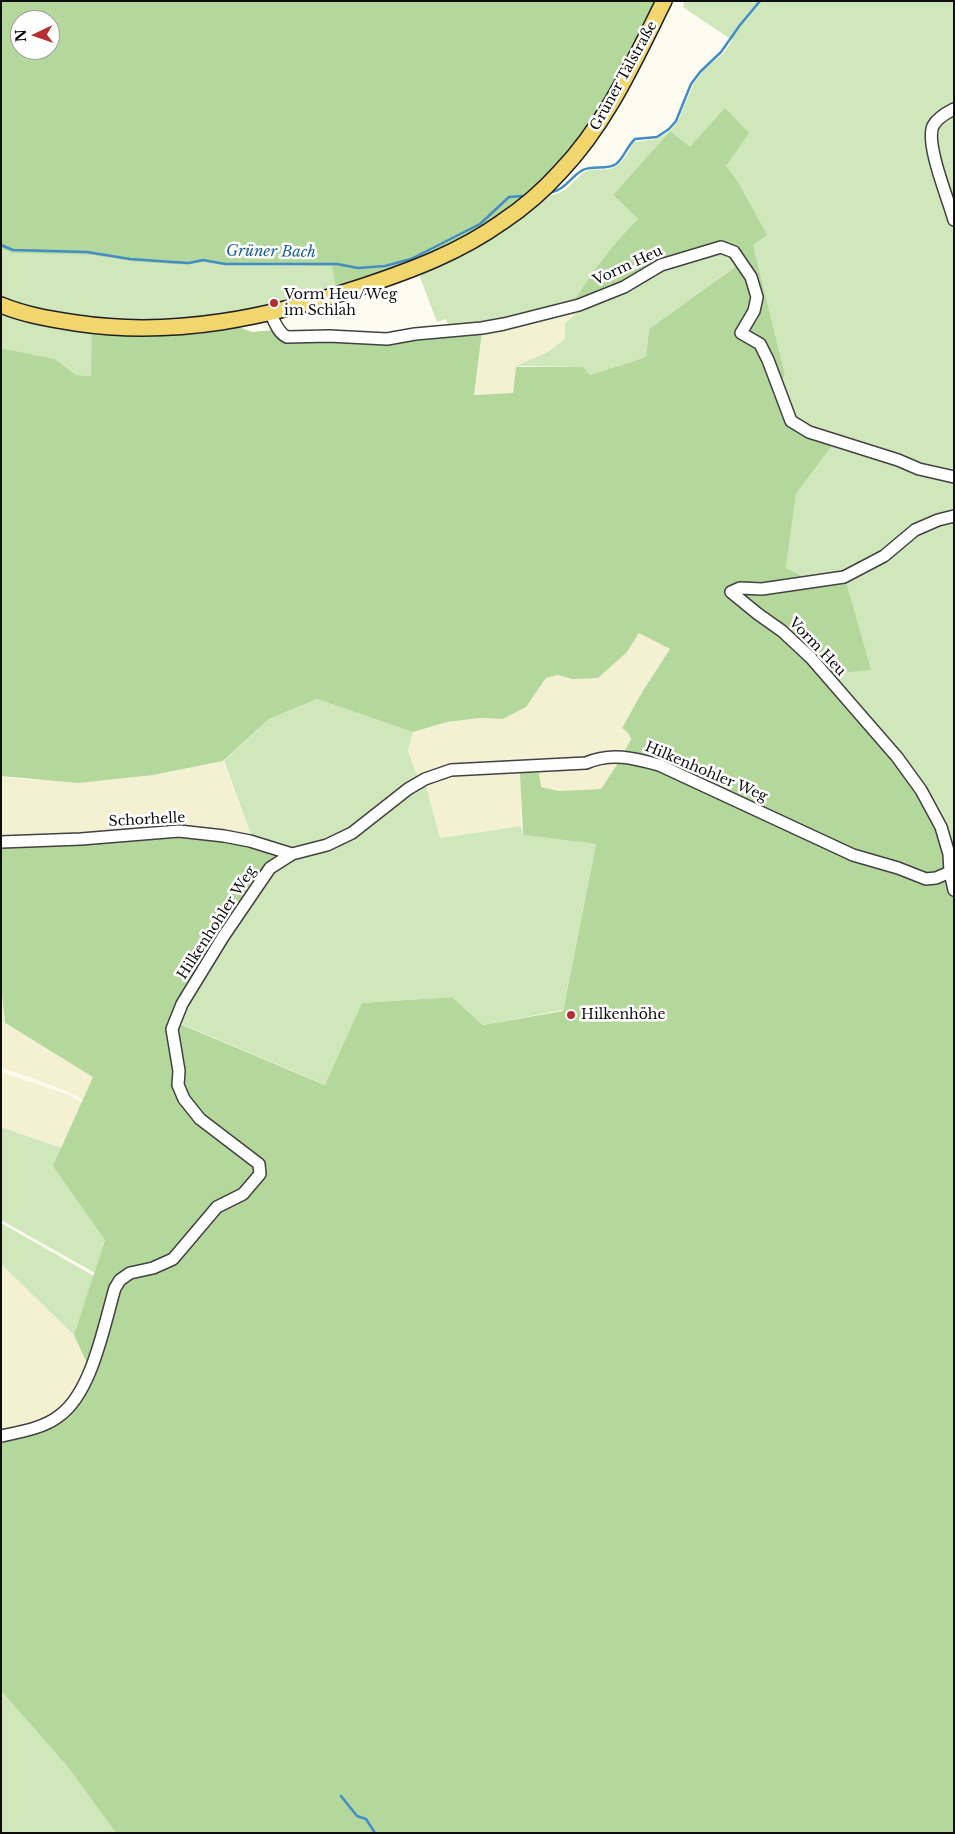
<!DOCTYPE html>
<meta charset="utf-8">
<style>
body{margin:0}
#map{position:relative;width:955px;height:1834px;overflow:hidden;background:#fefcf0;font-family:"Libre Baskerville",serif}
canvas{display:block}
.frame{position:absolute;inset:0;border:2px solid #0e0e0e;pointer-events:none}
.north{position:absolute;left:10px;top:10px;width:50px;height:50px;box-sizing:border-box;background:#fff;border:1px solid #9f9f9f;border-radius:50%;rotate:267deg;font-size:14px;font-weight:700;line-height:20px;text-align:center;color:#0e0e0e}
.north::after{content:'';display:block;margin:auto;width:18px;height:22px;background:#b72d2f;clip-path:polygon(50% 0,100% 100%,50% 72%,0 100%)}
</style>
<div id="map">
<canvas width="955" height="1834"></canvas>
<div class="frame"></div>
<div class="north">N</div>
</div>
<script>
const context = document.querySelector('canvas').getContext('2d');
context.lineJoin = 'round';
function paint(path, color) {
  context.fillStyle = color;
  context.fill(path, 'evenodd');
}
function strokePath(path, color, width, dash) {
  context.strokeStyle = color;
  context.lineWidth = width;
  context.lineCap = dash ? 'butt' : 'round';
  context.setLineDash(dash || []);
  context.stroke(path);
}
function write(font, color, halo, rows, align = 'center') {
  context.font = font + ' "Libre Baskerville",serif';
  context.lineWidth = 5;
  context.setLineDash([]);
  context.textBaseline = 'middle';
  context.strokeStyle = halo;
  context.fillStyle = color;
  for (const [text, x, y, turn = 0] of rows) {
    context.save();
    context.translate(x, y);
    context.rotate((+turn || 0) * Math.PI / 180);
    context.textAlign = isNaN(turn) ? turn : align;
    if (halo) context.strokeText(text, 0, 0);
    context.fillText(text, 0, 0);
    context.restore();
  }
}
paint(new Path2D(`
 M582,308L565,339L546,353L516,367L513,393L474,395L482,331Z
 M639,632L670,649L644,689L622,728L629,734L631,739L620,760L601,789L558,791L540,787L539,773L521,772V826L440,838L425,782L418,778L408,751L413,732L447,722L480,718L503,719L526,707L546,678L558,675L572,679L627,652Z
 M223,761L253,840L1,839V776L30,780L153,775Z
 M1,988L5,1024L94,1077L83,1100L68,1092L29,1077L1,1068Z
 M1,1072L69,1095L82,1102L62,1148L1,1127Z
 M1,1264L74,1335L90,1370L59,1415L1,1434Z`), '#f3f1d1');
paint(new Path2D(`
 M684,1H954V108L932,127L954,224V476L811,430L792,419L779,389L785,374L753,245L766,235L737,180L726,166L689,147L670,131L613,195L638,219C611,245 591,274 571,305L504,322L449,328L446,319L437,322L418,272L546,195C567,196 570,182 585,172C593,167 606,172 615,167C624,162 629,150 634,142L657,139L670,131L678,121L694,83L703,71L724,53L732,40L683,7Z
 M954,111V214L943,182L934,130Z
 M1,249L12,253L91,255L136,262L187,265L203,262L224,265L333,266L336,288C316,295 296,299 276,303C268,305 260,309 251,311C167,327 83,325 1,299Z
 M721,249L733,254L738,265L649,329L646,357L590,375L583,367L516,366L546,353L565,339V324L582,308L661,268Z
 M1,311L92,330V376L76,375L55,359L1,348Z
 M835,442L954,479V513L883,555L844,575L814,581L786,568L796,494Z
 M954,517V888L844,695L838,673L870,669L845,578L916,531Z
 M317,699L413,732L408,751L418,778L352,828L333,837L293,849L253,840L224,761L269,719Z
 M425,782L440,838L521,826L523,835L596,844L563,1010L483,1025L452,997L362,1003L326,1085L177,1022L264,881L286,860L309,855Z
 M1,1127L62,1148L54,1166L105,1239L95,1273L1,1220Z
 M1,1223L94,1276L74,1335L1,1264Z
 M1,1691L67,1766L116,1833H1Z`), '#d0e7bb');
paint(new Path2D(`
 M1,1H658C620,72 583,148 521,201C513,209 502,214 492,220C444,252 390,269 336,288L332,266L224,265L203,262L187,265L136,262L91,255L12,253L1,249ZM20,20H50V50H20Z
 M725,108L749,133L726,166L737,180L767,235L753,245L785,374L779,389L770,360L746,333L759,294L722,244L571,305C591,274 611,245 638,219L613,195L670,131L690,147Z
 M738,265L755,296L739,334L758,346L789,424L835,442L796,494L786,568L817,583L845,578L871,670L838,673L844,695L895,759L939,829L947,871L954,897V1833H116L67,1766L1,1691V1437L59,1419L90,1370L74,1335L105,1240L53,1166L93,1077L5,1023L1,986V844L191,836L219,839L284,854L173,1021L325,1085L362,1003L452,997L483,1025L563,1011L596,844L523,835L520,772L539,773L541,787L558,791L601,789L620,760L631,739L629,734L622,728L644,689L670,649L639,633L627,652L598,678L572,679L558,675L546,678L526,707L503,719L480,718L447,722L413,732L317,699L269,719L223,761L153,775L78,783L1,776V348L55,359L76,375L91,376L92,330L236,326L252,332L274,330L282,339L482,331L474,395L513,393L516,367H583L590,375L646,357L649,329Z`), '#b4d79b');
strokePath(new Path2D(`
 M549,193C565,190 569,179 581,171C592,164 606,171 616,164C624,158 627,146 635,139L657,137L669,129L676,121L691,84L700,72L721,52L740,25L760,1
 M1,245L13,250L87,252L130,259L173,262L189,263L203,260L225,264H337L358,268L385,266L411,259L480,224L509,197L522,196
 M341,1796L357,1816L366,1819L375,1833`), '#428dc6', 2.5);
const minor = new Path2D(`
 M954,109C946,113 937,118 933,126C925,144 949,201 954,220
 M270,313C275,322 278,333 287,337L329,336L387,339L415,334L482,328L504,324L579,305L624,287L661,265L721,247L734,252L751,277L757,297L754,311L741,333L760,344L768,360L791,421L809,432L898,460L919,469L954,477
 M1,842L81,839L179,831L224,836L250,841L292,854
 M954,890L950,872L949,854L941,827L921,790L897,757L811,658L782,631L758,614L731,592L740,588L762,589L844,577L884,556L915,530L938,520L954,516
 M1,1436C20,1432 44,1428 59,1416C92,1393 104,1325 115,1288L120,1280L130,1273L153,1268L173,1259L217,1207L243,1194L260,1174L259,1164L200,1119L184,1099L178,1085L179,1071L172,1029L182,1004L223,937L270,868L292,854L327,845L352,833L408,789L425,779L451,770L586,763C611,752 634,758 659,765L853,855L898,868L926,879L936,878L950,872`);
const major = new Path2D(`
 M1,305C25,315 50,319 76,323C175,338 270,317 364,286C412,270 460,252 502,222C523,208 543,191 560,172C607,123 634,61 664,1`);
strokePath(minor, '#414141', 14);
strokePath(major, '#1f1f1f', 18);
strokePath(minor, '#fff', 11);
strokePath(major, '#f1d66d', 15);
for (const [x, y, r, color] of [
 [274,303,5,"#b72d2f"],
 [571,1015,5,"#b72d2f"]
]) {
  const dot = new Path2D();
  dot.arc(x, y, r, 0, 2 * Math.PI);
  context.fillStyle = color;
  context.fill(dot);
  strokePath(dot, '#fff', 2);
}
write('14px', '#0e0e0e', '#fff', [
 ["Grüner Talstraße",624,76,-61],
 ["Vorm Heu",628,266,-25],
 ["Vorm Heu",817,647,46],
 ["Hilkenhohler Weg",706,772,23],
 ["Schorhelle",147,820,-3],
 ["Hilkenhohler Weg",217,923,-57]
]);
write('14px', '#0e0e0e', '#fff', [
 ["Vorm Heu/Weg",284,295],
 ["im Schlah",284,311],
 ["Hilkenhöhe",581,1015]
], 'left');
write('italic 15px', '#1e5f9a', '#fff', [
 ["Grüner Bach",271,252,1]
]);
</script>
